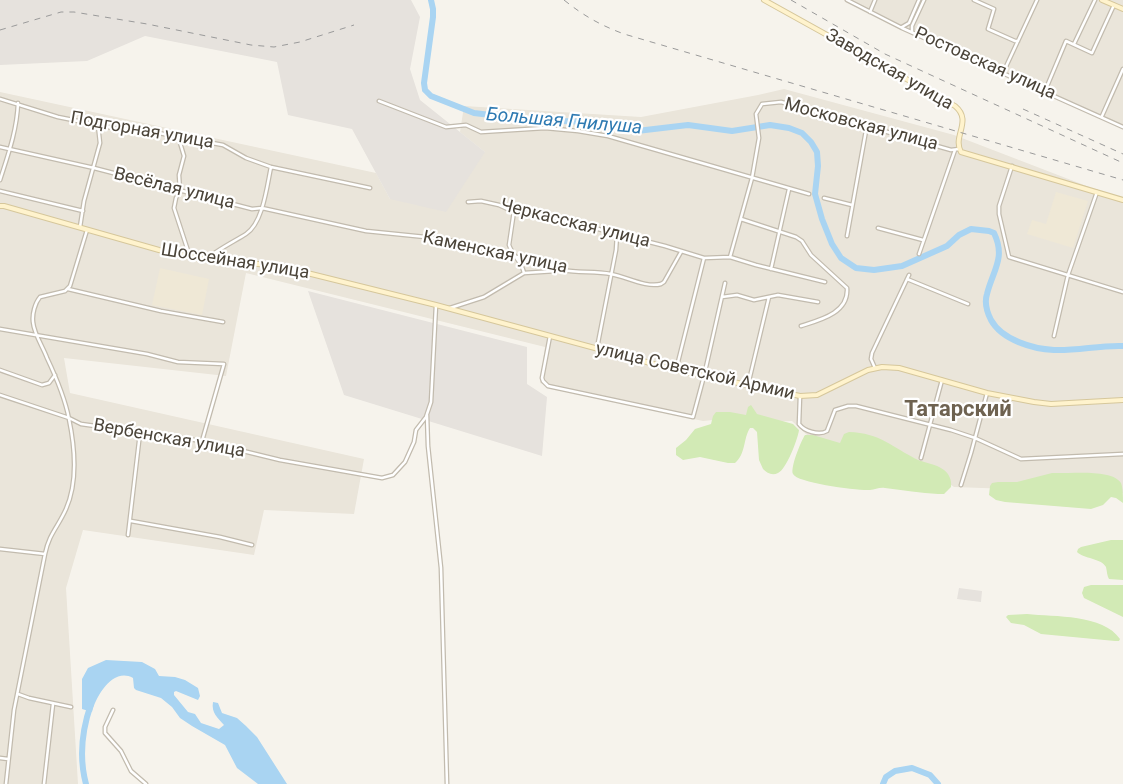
<!DOCTYPE html>
<meta charset="utf-8">
<style>
body{margin:0}
canvas{display:block;background:#f6f3ec}
</style>
<canvas width="1123" height="784"></canvas>
<script>
const context = document.querySelector('canvas').getContext('2d');
context.lineJoin = 'round';
function paint(path, color) {
  context.fillStyle = color;
  context.fill(path, 'evenodd');
}
function strokePath(path, color, width, dash) {
  context.strokeStyle = color;
  context.lineWidth = width;
  context.lineCap = dash ? 'butt' : 'round';
  context.setLineDash(dash || []);
  context.stroke(path);
}
function write(font, color, halo, rows, align = 'center') {
  context.font = font + ' Roboto,sans-serif';
  context.lineWidth = 4.5;
  context.setLineDash([]);
  context.textBaseline = 'middle';
  context.strokeStyle = halo;
  context.fillStyle = color;
  for (const [text, x, y, turn = 0] of rows) {
    context.save();
    context.translate(x, y);
    context.rotate((+turn || 0) * Math.PI / 180);
    context.textAlign = isNaN(turn) ? turn : align;
    if (halo) context.strokeText(text, 0, 0);
    context.fillText(text, 0, 0);
    context.restore();
  }
}
paint(new Path2D(`
 M844,0H1123V127L934,44Z
 M784,89L954,135L1123,200V493L954,487L914,458L835,446L807,435L792,421L767,422L733,418L703,421L564,391L540,383L545,347L246,273L226,376L64,358L70,393L364,459L354,514L264,510L254,555L83,530L66,588L78,784H0V92L376,173L390,199L485,152L460,132L464,106L641,117L758,95Z`), '#eae5da');
paint(new Path2D(`
 M0,0H411L420,17L410,69L420,100L485,152L446,212L390,199L352,129L288,115L277,62L145,36L87,61L0,65Z
 M308,291L527,347V384L547,397L542,456L344,395Z
 M959,588L982,591L981,602L957,599Z`), '#e6e2dd');
paint(new Path2D(`
 M1056,192L1088,201L1073,248L1027,234L1032,220L1046,224Z
 M160,268L209,279L202,315L152,305Z`), '#efe8d6');
paint(new Path2D(`
 M751,405L757,414L793,424L799,430C798,439 786,470 778,473C772,476 767,473 763,469L759,460L757,432L753,428H750C743,439 746,454 735,463H728L700,457L683,460L676,455V448L686,440L695,429L711,424L713,416L716,412H730L746,415L748,407Z
 M849,432C880,433 892,447 918,460C926,463 936,464 944,470C949,474 952,480 951,487L944,494H938C921,493 903,490 885,488C879,487 875,490 870,490C859,491 797,483 793,474C790,468 801,441 805,435H813L840,443L844,434Z
 M1052,473C1068,474 1112,468 1121,483C1123,488 1123,497 1123,503L1116,498L1111,497L1103,505L1091,509L1005,502L996,500L989,495L990,486L992,483L998,482H1017Z
 M1111,540H1123V580L1109,579C1107,576 1107,571 1106,567C1101,558 1084,559 1077,552L1078,549L1081,547Z
 M1091,585H1123V617L1084,598L1082,593L1084,587Z
 M1027,614C1055,617 1103,614 1120,639L1119,641H1115L1041,634L1024,625L1011,623L1006,617L1008,615Z`), '#d2eab5');
paint(new Path2D(`
 M106,660L142,662L155,669L159,676L175,677L185,680L198,688L200,696L198,700L176,691L174,692V695L188,712L195,714L201,723L219,729L224,725C218,718 211,713 213,702L218,703L222,713L237,718L246,726L257,737L287,784H258L237,768L225,745L192,726L180,718L172,707L161,698L136,690L134,688L133,678C113,667 96,696 92,712L82,709V679L88,668Z`), '#a9d4f2');
strokePath(new Path2D(`
 M431,0L433,9V17L424,83L425,90L431,96L474,113L532,120L591,122L637,131L688,125L732,131L770,125L789,128L802,133L811,142L817,152L818,166L815,194L822,219L832,244L841,258L856,268L874,270L902,266L947,246L959,235L971,229L989,231L994,233C1006,258 993,270 987,294C984,303 987,312 991,320C1002,340 1033,349 1054,350C1077,351 1100,345 1123,346
 M86,784C79,758 82,730 91,704
 M883,784L886,777L895,771L912,768L930,775L938,784`), '#a9d4f2', 6);
const street = new Path2D(`
 M847,0L902,28L1123,127
 M974,0L994,9L988,29L1015,41H1018
 M870,12L875,0
 M902,27L909,23L919,0
 M912,32V26L924,0
 M1074,44L1095,0
 M1003,73L1037,0
 M1045,91L1066,41L1092,53L1114,5
 M0,99L58,117L118,129H137L223,145L246,158L271,167L370,188
 M379,101L446,127L466,125L481,132L545,128L578,131L608,136L809,194
 M1102,116L1123,69
 M178,136L184,156L179,175L180,191L176,198L174,208L190,257
 M0,147L94,168L252,209L262,208L366,231L445,239L541,263C562,275 588,270 611,274C627,277 646,288 661,284L664,282L681,252
 M1012,166L999,206V214L1009,257L1123,292
 M0,180C8,155 17,130 18,103
 M0,191L83,211
 M824,198L852,205
 M468,202L481,201L499,205L512,211L539,214L665,246L704,258L730,257L756,265L825,282
 M514,211L509,245C513,256 522,262 524,273
 M741,219L796,237L802,241L811,255L847,288C849,313 820,320 801,326
 M80,227L84,201L100,143L98,125
 M878,228L923,240
 M847,236L867,125
 M919,254L955,150
 M730,257L752,178L759,138L756,114L762,104L781,102L951,150L959,149
 M207,259C215,251 235,241 246,234C263,223 267,186 271,167
 M771,269L789,189
 M907,279L968,304
 M68,289L161,311L223,322
 M722,297L737,295L754,300L778,295L818,302
 M450,308L484,297L524,273L556,271
 M0,329L147,354L178,362L224,364L202,441
 M550,336L542,378L543,381L548,386L693,417L704,376L725,283
 M1054,336L1068,275L1097,192
 M597,348L616,250L617,234
 M875,368L871,359L872,353L909,275
 M0,370L42,385L49,383L55,375
 M676,370L704,258
 M748,385L769,297
 M0,395L69,418L81,424L202,441L280,460L382,478L393,475L405,462L414,442L416,430L426,417L431,402L436,305
 M800,396L799,424C804,431 819,436 827,431L835,410L848,406H856L951,430L975,438L1021,459L1123,454
 M427,415L428,446L441,568L447,784
 M921,458L942,380
 M961,485L971,453L987,393
 M131,521L220,537L252,545
 M128,535L140,433
 M0,549L45,554
 M18,694L29,698L71,707
 M113,710L105,727V733L121,751L131,771L146,784
 M0,758L8,759
 M6,784L14,710L45,554C49,534 58,527 66,509C78,482 75,448 69,419C65,398 56,377 47,358C43,347 34,334 33,322C32,314 35,303 40,297L65,291L70,286L87,230
 M44,784L53,704`);
const secondary = new Path2D(`
 M764,0L955,106C973,121 952,136 961,152L1123,200
 M1102,0L1123,9
 M0,206H4L159,250L195,258L279,266L436,305L676,370L800,396L817,395L868,370L882,367L899,368L987,393L1034,402L1051,404L1123,400`);
strokePath(street, '#c2bbae', 5);
strokePath(secondary, '#d6c79b', 6);
strokePath(street, '#fff', 2.5);
strokePath(secondary, '#fff3cd', 4);
strokePath(new Path2D(`
 M564,0C584,16 600,25 624,34L1123,180
 M791,0L885,54L1123,163
 M0,30L61,12H74L147,24L251,45L274,47L300,42L354,25
 M1023,109L1123,154`), '#9a9a9a', 1, [6, 6]);
write('18px', '#4b4439', '#fff', [
 ["Ростовская улица",985,64,24],
 ["Заводская улица",889,70,30],
 ["Московская улица",861,125,15],
 ["Подгорная улица",142,131,10],
 ["Весёлая улица",174,189,14],
 ["Черкасская улица",575,224,14],
 ["Каменская улица",495,253,12],
 ["Шоссейная улица",235,262,9],
 ["улица Советской Армии",695,372,13],
 ["Вербенская улица",169,439,10]
]);
write('italic 19px', '#2e7ab2', '#fff', [
 ["Большая Гнилуша",564,122,5]
]);
write('bold 22px', '#6e6250', '#fff', [
 ["Татарский",958,410]
]);
</script>
